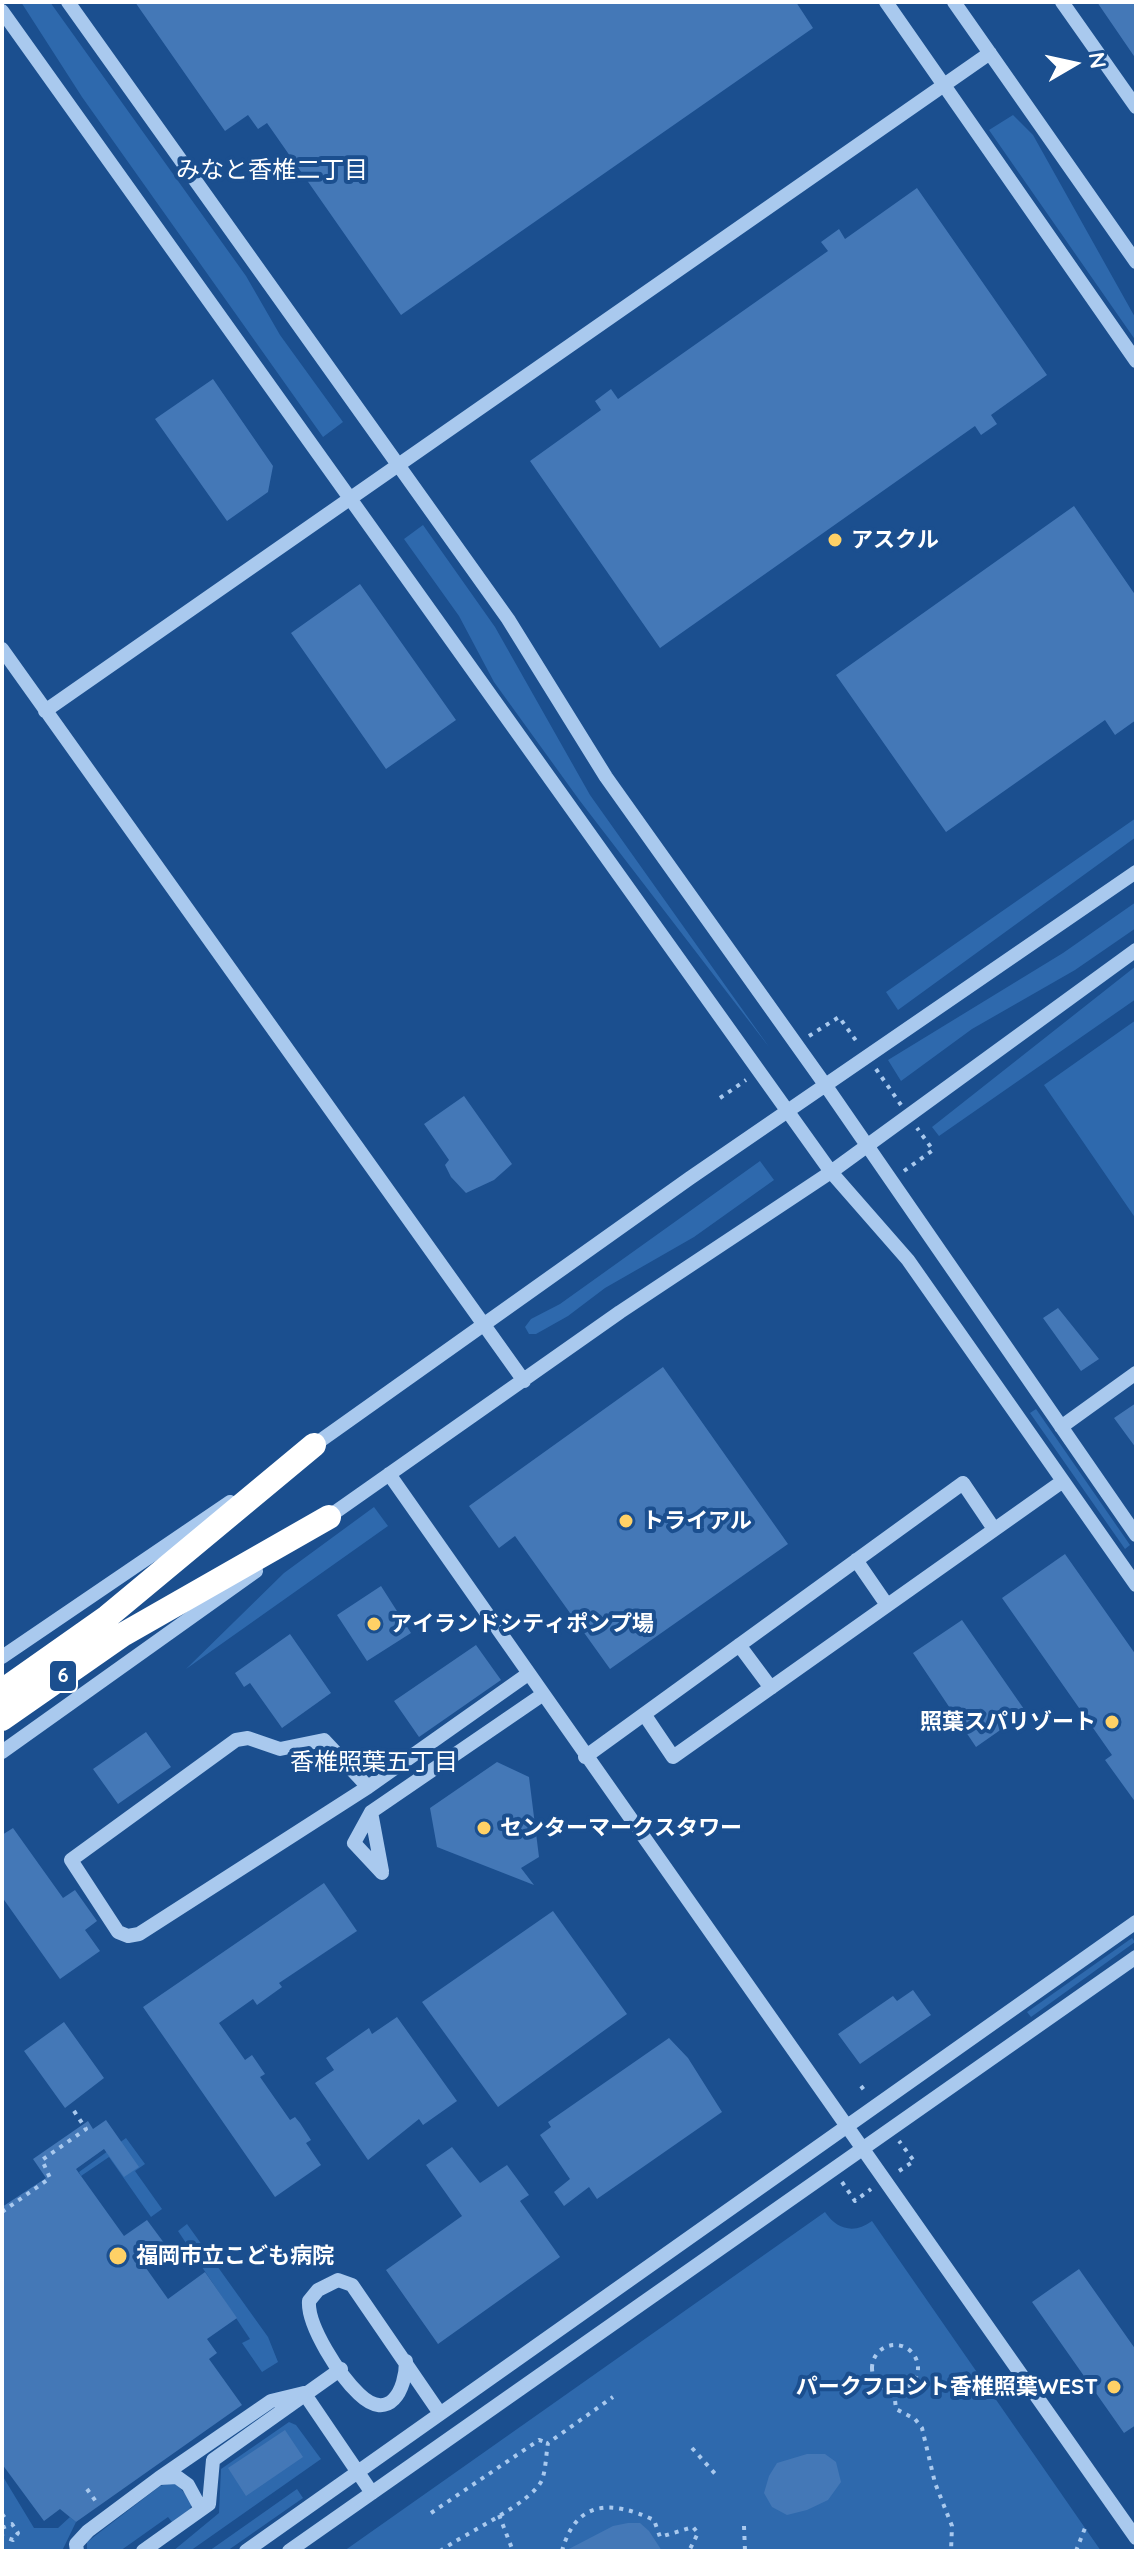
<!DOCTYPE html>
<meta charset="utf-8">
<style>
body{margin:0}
#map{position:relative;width:1138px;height:2553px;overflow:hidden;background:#1b4f8f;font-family:Quicksand,sans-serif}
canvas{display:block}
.frame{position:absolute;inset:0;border:4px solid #fff;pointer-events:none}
.north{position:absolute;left:1034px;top:24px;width:80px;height:80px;-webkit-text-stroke:6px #1b4f8f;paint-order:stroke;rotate:81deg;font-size:22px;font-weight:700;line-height:32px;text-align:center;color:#fff}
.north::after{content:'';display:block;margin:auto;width:28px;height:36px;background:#fff;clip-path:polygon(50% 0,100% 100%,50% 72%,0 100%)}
</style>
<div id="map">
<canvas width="1138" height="2553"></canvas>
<div class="frame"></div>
<div class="north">N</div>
</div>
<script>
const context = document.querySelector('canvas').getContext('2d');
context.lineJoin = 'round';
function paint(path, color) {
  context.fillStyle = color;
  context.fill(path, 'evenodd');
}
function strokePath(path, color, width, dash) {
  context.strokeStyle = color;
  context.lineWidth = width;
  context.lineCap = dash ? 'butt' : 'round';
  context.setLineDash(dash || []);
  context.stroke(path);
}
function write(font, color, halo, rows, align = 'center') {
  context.font = font + ' Quicksand,"Noto Sans JP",sans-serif';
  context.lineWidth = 8;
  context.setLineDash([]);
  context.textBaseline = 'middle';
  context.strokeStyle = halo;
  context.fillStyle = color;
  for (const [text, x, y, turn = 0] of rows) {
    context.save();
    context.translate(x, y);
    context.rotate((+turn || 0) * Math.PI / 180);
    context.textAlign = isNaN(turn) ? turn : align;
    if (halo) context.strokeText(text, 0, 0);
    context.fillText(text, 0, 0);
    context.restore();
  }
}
paint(new Path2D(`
 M21,2H50L246,276L280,335L343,422L323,437L82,97Z
 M1013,115L1033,135L1136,319V341L989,130Z
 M423,525L495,627L590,795L769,1047L580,801L494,682L459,616L404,539Z
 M1136,818V837L898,1010L886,992Z
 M1136,902V928L1075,970L972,1029L901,1081L888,1060L1063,953Z
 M1136,966V999L939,1136L932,1127Z
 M1136,1020V1219L1044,1085Z
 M760,1161L774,1180L694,1237L605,1288L568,1316L536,1334H529L525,1327L531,1319L560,1304Z
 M1036,1409L1130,1545L1125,1549L1030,1413Z
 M374,1507L388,1526L186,1669L284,1573Z
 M1132,1938L1135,1942L1031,2017L1027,2012Z
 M126,2138L145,2164L135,2171L162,2209L151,2217L109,2157L81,2176L79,2172Z
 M825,2212C837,2230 855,2234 872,2221L1101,2551H344Z
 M187,2224L268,2337L278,2362L262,2372L242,2343L250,2339L178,2231Z
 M289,2422L296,2425L321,2459L190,2551H173L219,2513L221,2469Z
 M2,2475L34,2528H58L70,2517L76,2522L62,2551H2Z
 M175,2482L192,2502L190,2509L172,2522L168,2517L120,2551H87V2542L160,2486Z
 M297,2489L303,2498L227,2551H209Z`), '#2e69ad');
paint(new Path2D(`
 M135,2H796L813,28L401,315L267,123L258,129L248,115L225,131Z
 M1097,2H1136V59Z
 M917,188L1047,375L991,415L997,424L981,435L975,426L660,648L530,461L601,410L595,401L611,389L618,399L828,251L821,242L839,229L845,239Z
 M213,379L273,466L268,492L227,521L155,419Z
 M1074,506L1136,596V720L1115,735L1105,720L946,832L836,675Z
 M360,584L456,720L386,769L291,633Z
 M464,1096L512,1164L494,1180L466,1193L451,1177L445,1165L449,1160L424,1124Z
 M1058,1308L1099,1359L1081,1371L1043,1318Z
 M663,1367L788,1544L610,1669L515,1536L499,1548L469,1506Z
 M1136,1403V1448L1114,1418Z
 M1065,1554L1136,1655V1803L1105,1760L1112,1755L1002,1598Z
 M381,1586L411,1633L367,1661L337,1615Z
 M962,1620L1026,1712L976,1747L913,1653Z
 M290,1634L331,1693L282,1728L250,1683L244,1687L235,1673Z
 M476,1645L501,1680L419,1737L394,1701Z
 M146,1732L171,1767L118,1804L93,1769Z
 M497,1762L529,1777L539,1857L521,1868L534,1885L437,1847L430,1808Z
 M13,1828L63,1898L75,1890L97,1921L85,1930L100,1951L60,1979L2,1897V1835Z
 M324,1883L357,1931L279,1983L282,1987L257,2005L253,1999L219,2023L245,2060L252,2055L265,2074L260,2077L290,2120L295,2117L300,2123L311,2140L306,2143L321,2165L275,2197L143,2007Z
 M553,1911L627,2014L498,2107L422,2002Z
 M913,1990L931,2015L860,2064L838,2034L893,1996L897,2001Z
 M397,2017L457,2101L423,2125L419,2119L368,2160L315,2083L334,2070L326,2058L369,2028L372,2034Z
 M64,2022L104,2078L65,2108L24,2051Z
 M669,2038L688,2058L722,2112L597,2199L589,2187L564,2206L554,2192L570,2179L540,2135L551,2127L548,2122Z
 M106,2120L139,2167L124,2177L104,2149L76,2169L124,2236L147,2220L170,2251L146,2268L168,2299L205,2272L237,2318L207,2339L217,2353L209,2359L242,2405L76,2522L60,2509L44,2521L2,2464V2207L46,2178L33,2159L88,2121L93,2129Z
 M452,2147L480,2183L507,2165L529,2195L520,2201L560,2257L438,2344L386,2270L462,2216L426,2165Z
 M1079,2269L1136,2350V2425L1124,2433L1032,2302Z
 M285,2430L303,2457L246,2496L228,2468Z
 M807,2454H825L836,2462L841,2482L828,2500L807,2510L787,2515L772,2507L764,2493L769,2476L777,2463Z
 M628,2523H640L649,2531L662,2551H565L613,2526Z`), '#4478b7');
strokePath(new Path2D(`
 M809,1036L839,1017L857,1042
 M876,1069L901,1105
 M720,1098L746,1080
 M904,1171L933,1150L917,1128
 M861,2086L867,2094
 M899,2171L914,2161L899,2141
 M842,2182L855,2201L871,2189
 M2,2212L50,2178L42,2160L86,2129L72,2108
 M872 2368a23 23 0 1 1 46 0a23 23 0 1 1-46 0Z
 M894,2391L896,2409L915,2419L922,2428L935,2483L952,2526L951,2551
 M692,2448L718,2477
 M87,2489L97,2503
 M431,2513L539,2440L548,2443
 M2,2514L5,2518
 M499,2515L513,2551
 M744,2526L745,2551
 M2,2528L12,2524L18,2533L13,2540L2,2536
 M440,2551C464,2534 532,2503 542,2480C546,2469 546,2454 548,2443L613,2397
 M562,2551C576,2500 611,2500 654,2520L660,2537L693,2527L698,2533L689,2551
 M1076,2551L1085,2528`), '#a9c9ee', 4, [4, 6]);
strokePath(new Path2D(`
 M68,2L508,619L606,777L826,1086L1136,1535
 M886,2L1136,361
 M954,2L1136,262
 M1062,2L1136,107
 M2,11L831,1172L908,1260L1136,1585
 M2,649L524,1381
 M45,711L990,53
 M1061,1427L1136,1373
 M310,1448L690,1178L1136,872
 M389,1474L1136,2538
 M324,1520L620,1312L831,1172L1136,950
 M856,1560L887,1605
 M739,1645L771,1688
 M2,1657L230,1502
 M644,1714L673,1757L1063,1481
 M2,1752L256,1571
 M585,1757L963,1483L994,1529
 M368,1787L324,1740L280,1749L248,1738L236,1740L71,1860L118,1932L128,1936L139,1934L368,1787L528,1674
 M371,1812L382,1871
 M382,1873L354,1843L371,1812L542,1695
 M406,2361C406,2390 389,2423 359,2394C340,2376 307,2326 309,2301L318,2290L338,2280L352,2285L439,2412
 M304,2393L372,2493
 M160,2478L177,2477L188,2485L201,2509
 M77,2551L76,2544L88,2531L159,2478L271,2401L304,2393
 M143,2551L209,2504L213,2460L341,2369
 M246,2551L1136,1922
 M289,2551L1136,1957`), '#a9c9ee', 14);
strokePath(new Path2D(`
 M2,1691L107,1617L314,1445
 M2,1719L124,1634L329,1517`), '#fff', 24);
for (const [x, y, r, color] of [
 [835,540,8,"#ffd166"],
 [626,1521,8,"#ffd166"],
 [374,1624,8,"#ffd166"],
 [1112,1722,8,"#ffd166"],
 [484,1828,8,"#ffd166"],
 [118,2256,10,"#ffd166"],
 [1114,2387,8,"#ffd166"]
]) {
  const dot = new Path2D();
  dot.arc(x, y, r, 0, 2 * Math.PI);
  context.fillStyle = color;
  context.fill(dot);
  strokePath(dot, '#1b4f8f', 3);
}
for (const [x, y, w] of [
 [63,1676,28]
]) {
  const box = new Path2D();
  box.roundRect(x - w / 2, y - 16, w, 32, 6);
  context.fillStyle = '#1b4f8f';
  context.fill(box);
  strokePath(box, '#fff', 2);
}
write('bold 20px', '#fff', null, [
 ["6",63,1676]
]);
write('bold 22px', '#fff', '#1b4f8f', [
 ["アスクル",851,540],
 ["トライアル",642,1521],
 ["アイランドシティポンプ場",390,1624],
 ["照葉スパリゾート",1096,1722,"right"],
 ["センターマークスタワー",500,1828],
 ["福岡市立こども病院",136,2256],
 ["パークフロント香椎照葉WEST",1098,2387,"right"]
], 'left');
write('24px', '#fff', '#1b4f8f', [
 ["みなと香椎二丁目",272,171],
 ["香椎照葉五丁目",374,1763]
]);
</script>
